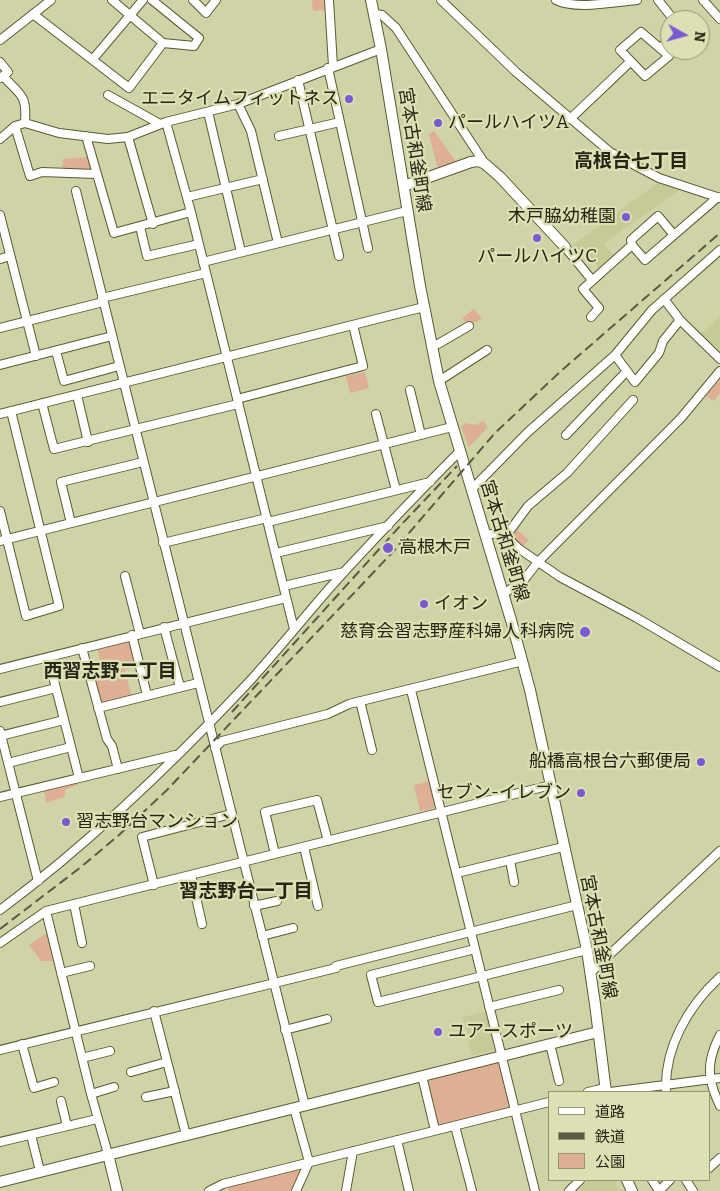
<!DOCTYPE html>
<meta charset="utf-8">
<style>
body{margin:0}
#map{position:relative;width:720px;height:1191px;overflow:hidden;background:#cfd3a6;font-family:Bitter,"Noto Sans JP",serif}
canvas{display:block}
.legend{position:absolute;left:548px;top:1091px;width:162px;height:90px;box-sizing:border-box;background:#dce0b3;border:1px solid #939674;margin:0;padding:6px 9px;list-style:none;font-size:15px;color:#252615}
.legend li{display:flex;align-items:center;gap:10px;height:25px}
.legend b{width:25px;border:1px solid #939674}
.north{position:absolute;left:660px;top:10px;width:50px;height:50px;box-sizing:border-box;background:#dce0b3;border:1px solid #939674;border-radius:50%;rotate:97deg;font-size:14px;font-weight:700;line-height:20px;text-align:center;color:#252615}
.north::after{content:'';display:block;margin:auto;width:18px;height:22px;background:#7a5ad4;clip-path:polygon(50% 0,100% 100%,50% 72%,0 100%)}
</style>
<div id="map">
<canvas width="720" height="1191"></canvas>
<ul class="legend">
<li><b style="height:6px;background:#fff"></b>道路</li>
<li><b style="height:6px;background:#595b42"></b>鉄道</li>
<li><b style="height:14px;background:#deaf93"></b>公園</li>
</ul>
<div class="north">N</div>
</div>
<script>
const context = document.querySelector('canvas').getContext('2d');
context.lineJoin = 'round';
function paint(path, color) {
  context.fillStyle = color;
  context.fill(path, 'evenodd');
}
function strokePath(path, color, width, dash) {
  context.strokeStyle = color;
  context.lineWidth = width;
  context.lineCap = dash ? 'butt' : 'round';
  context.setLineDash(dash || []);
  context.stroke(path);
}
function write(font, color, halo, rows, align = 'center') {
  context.font = font + ' Bitter,"Noto Sans JP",serif';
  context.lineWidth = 4.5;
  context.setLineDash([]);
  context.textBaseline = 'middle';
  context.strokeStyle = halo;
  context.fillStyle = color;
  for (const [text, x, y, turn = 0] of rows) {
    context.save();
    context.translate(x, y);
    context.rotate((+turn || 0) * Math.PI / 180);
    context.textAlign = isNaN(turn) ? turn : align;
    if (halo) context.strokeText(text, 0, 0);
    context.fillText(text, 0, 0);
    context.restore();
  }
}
paint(new Path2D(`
 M659,182L681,189L603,244L614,256L599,268L587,253L578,258L570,247Z
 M720,316V350L701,334Z
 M487,1011L497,1049L472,1055L463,1017Z
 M588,1180H614L619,1191H576Z`), '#c6ca96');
paint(new Path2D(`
 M312,0H326V10L313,11Z
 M434,131L457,163L438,169L429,134Z
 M88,157L92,172H62L63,159Z
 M474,309L482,319L468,325L462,318Z
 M365,372L369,388L350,393L346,376Z
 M720,380V393L714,401L706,396Z
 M483,421L488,427L469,447L461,427L465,423L476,425Z
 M516,529L529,540L523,546L515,540L512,535Z
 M128,639L132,641L138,666L125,670L132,698L104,705L101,703L94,681L105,678L97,648Z
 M77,780L78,785L66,789L64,797L46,803L44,789Z
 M429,781L435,805L432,809L420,811L414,785Z
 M47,933L54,961H41L29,945Z
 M498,1063L500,1065L511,1106L508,1109L440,1126L436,1125L426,1083L428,1081Z
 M297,1168L301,1173L292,1191H228L229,1186Z`), '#deaf93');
const minor = new Path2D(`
 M112,0L163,43L194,46L199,38L152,0
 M193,0L206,13L216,0
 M329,0L333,66
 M441,0L516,72L610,152L659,178L720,198
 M556,0C575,10 616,2 637,0
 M658,0L674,20
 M703,0L720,19
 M33,14L129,88L163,43
 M375,14L382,15L396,28L485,164
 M641,32L669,56L645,76L620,50Z
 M0,40L51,0
 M660,48L670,40
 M93,59L143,0
 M0,62L8,72L0,78
 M328,68L368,248
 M3,76C21,96 27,94 25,123
 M298,80L339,256
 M108,95L160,124
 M238,104L251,131L278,243
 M208,112L241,252
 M570,119L630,62
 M166,122L191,212L294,629
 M15,126L30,176L42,172L96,174
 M86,136L114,233L191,212
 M279,136L340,122
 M128,137L153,224
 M0,139L15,126L25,123L59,133L108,139L128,137L166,122L238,104L381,49
 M76,191L305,1106
 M187,197L263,179
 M0,215L36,356
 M140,227L147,256L199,244
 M632,245L631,240L658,216L674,235
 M565,247L592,280
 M0,259L10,256
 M203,262L407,211
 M102,298L206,273
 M664,299L680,320L720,359
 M591,317L599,308L583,289L632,245L645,260L718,197
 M0,328L103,302
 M431,346L438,344L469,326
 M56,351L64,381L119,366
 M615,355L635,382L659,353L663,341L680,320
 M0,365L112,336
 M439,381L487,350
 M410,390L421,435
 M77,395L88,442
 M237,399L363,366L353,325
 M42,403L54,449L238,404
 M0,414L424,307
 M376,414L396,490
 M566,435L626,372
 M471,490L528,432L615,355L652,310L720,250
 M0,511L26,616L59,606L11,411
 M268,522L430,482
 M71,523L61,482L143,462
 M486,535L498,533L506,536L518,548L560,577L637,618L720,667
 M506,536L528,506L567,473L633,400
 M0,541L452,427
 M163,543L267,518
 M276,553L388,526
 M125,576L140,634
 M284,586L344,572
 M503,594L523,581L538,562L681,418L720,371
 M164,627L180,687
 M132,635L147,695
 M82,648L107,739L112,746L118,769
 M48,657L79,778
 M0,669L286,598
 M411,690L535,1191
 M360,701L372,750
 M0,702L56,688
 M98,708L198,683
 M0,731L38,881
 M0,736L64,720
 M215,748L222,741L328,714L349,704L523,661
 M8,763L71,747
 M0,797L175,755
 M304,847L318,906
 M275,854L265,812L317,800L328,841
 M510,860L514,882
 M457,873L563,847
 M191,875L202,924
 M154,885L142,837L231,814
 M74,904L82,943
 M254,906L277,901
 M0,910C90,843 171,765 248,683C281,647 311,608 344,572C382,531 420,491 459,452
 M262,936L293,928
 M0,943L46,911
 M475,949L371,975L378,1002L587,950
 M336,966L577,905
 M61,973L90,966
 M590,973L720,851
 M489,1007L559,990
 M154,1011L186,1135
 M285,1030L327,1019
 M720,1035C706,1062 707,1079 720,1106
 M22,1044L34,1088L54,1082
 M550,1044L559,1081
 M0,1050L336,968
 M82,1058L110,1051
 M131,1072L167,1062
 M422,1076L435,1130
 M588,1092L605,1088
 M610,1092L720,1078
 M666,1092C664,1048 688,1006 720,977
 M91,1094L114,1087
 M146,1097L175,1091
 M61,1101L67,1126
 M294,1108L309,1162L296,1191
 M455,1126L472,1191
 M31,1135L40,1171
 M397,1140L409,1191
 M0,1142L97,1119
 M108,1154L91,1094L46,911L551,785
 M709,1168L720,1158
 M652,1180L659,1191
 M686,1180L693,1191
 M209,1191L223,1184L549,1102
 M346,1191L353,1151
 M569,1191L580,1180
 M659,1191L670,1180`);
const tertiary = new Path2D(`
 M371,0L381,49L420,286L439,381L511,620L530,690L587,950L595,1004L606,1092
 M404,186L471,162L479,161L485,164L500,177L565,247
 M108,1154L117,1191
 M627,1180L632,1191
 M0,1182L598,1032`);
strokePath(minor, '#595b32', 10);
strokePath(tertiary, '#595b32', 12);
strokePath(minor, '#fff', 8);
strokePath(tertiary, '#fff', 10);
strokePath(new Path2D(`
 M232,712L401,525L457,466
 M0,929L81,867L119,835L167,790L390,555L495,433L561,371L720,233`), '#595b42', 2, [10, 5]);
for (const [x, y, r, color] of [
 [349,99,5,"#7a5ad4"],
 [438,123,5,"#7a5ad4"],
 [626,217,5,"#7a5ad4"],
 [537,238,5,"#7a5ad4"],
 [388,548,6,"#7a5ad4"],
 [424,604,5,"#7a5ad4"],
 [585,632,6,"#7a5ad4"],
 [701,762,5,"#7a5ad4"],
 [581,793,5,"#7a5ad4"],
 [66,822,5,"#7a5ad4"],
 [438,1032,5,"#7a5ad4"]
]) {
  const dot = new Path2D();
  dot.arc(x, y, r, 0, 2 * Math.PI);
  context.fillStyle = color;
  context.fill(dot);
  strokePath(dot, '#dce0b3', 2);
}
write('18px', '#252615', '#dce0b3', [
 ["エニタイムフィットネス",339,99],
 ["パールハイツA",448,123,"left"],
 ["木戸脇幼稚園",616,217],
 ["パールハイツC",537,257,"center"],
 ["高根木戸",399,548,"left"],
 ["イオン",434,604,"left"],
 ["慈育会習志野産科婦人科病院",574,632],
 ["船橋高根台六郵便局",691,762],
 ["セブン-イレブン",571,793],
 ["習志野台マンション",76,822,"left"],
 ["ユアースポーツ",448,1032,"left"]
], 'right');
write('18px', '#252615', '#dce0b3', [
 ["宮本古和釜町線",414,150,81],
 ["宮本古和釜町線",504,541,73],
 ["宮本古和釜町線",598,937,79]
]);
write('bold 19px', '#252615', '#dce0b3', [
 ["高根台七丁目",631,162],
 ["西習志野二丁目",110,672],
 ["習志野台一丁目",246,892]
]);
</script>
